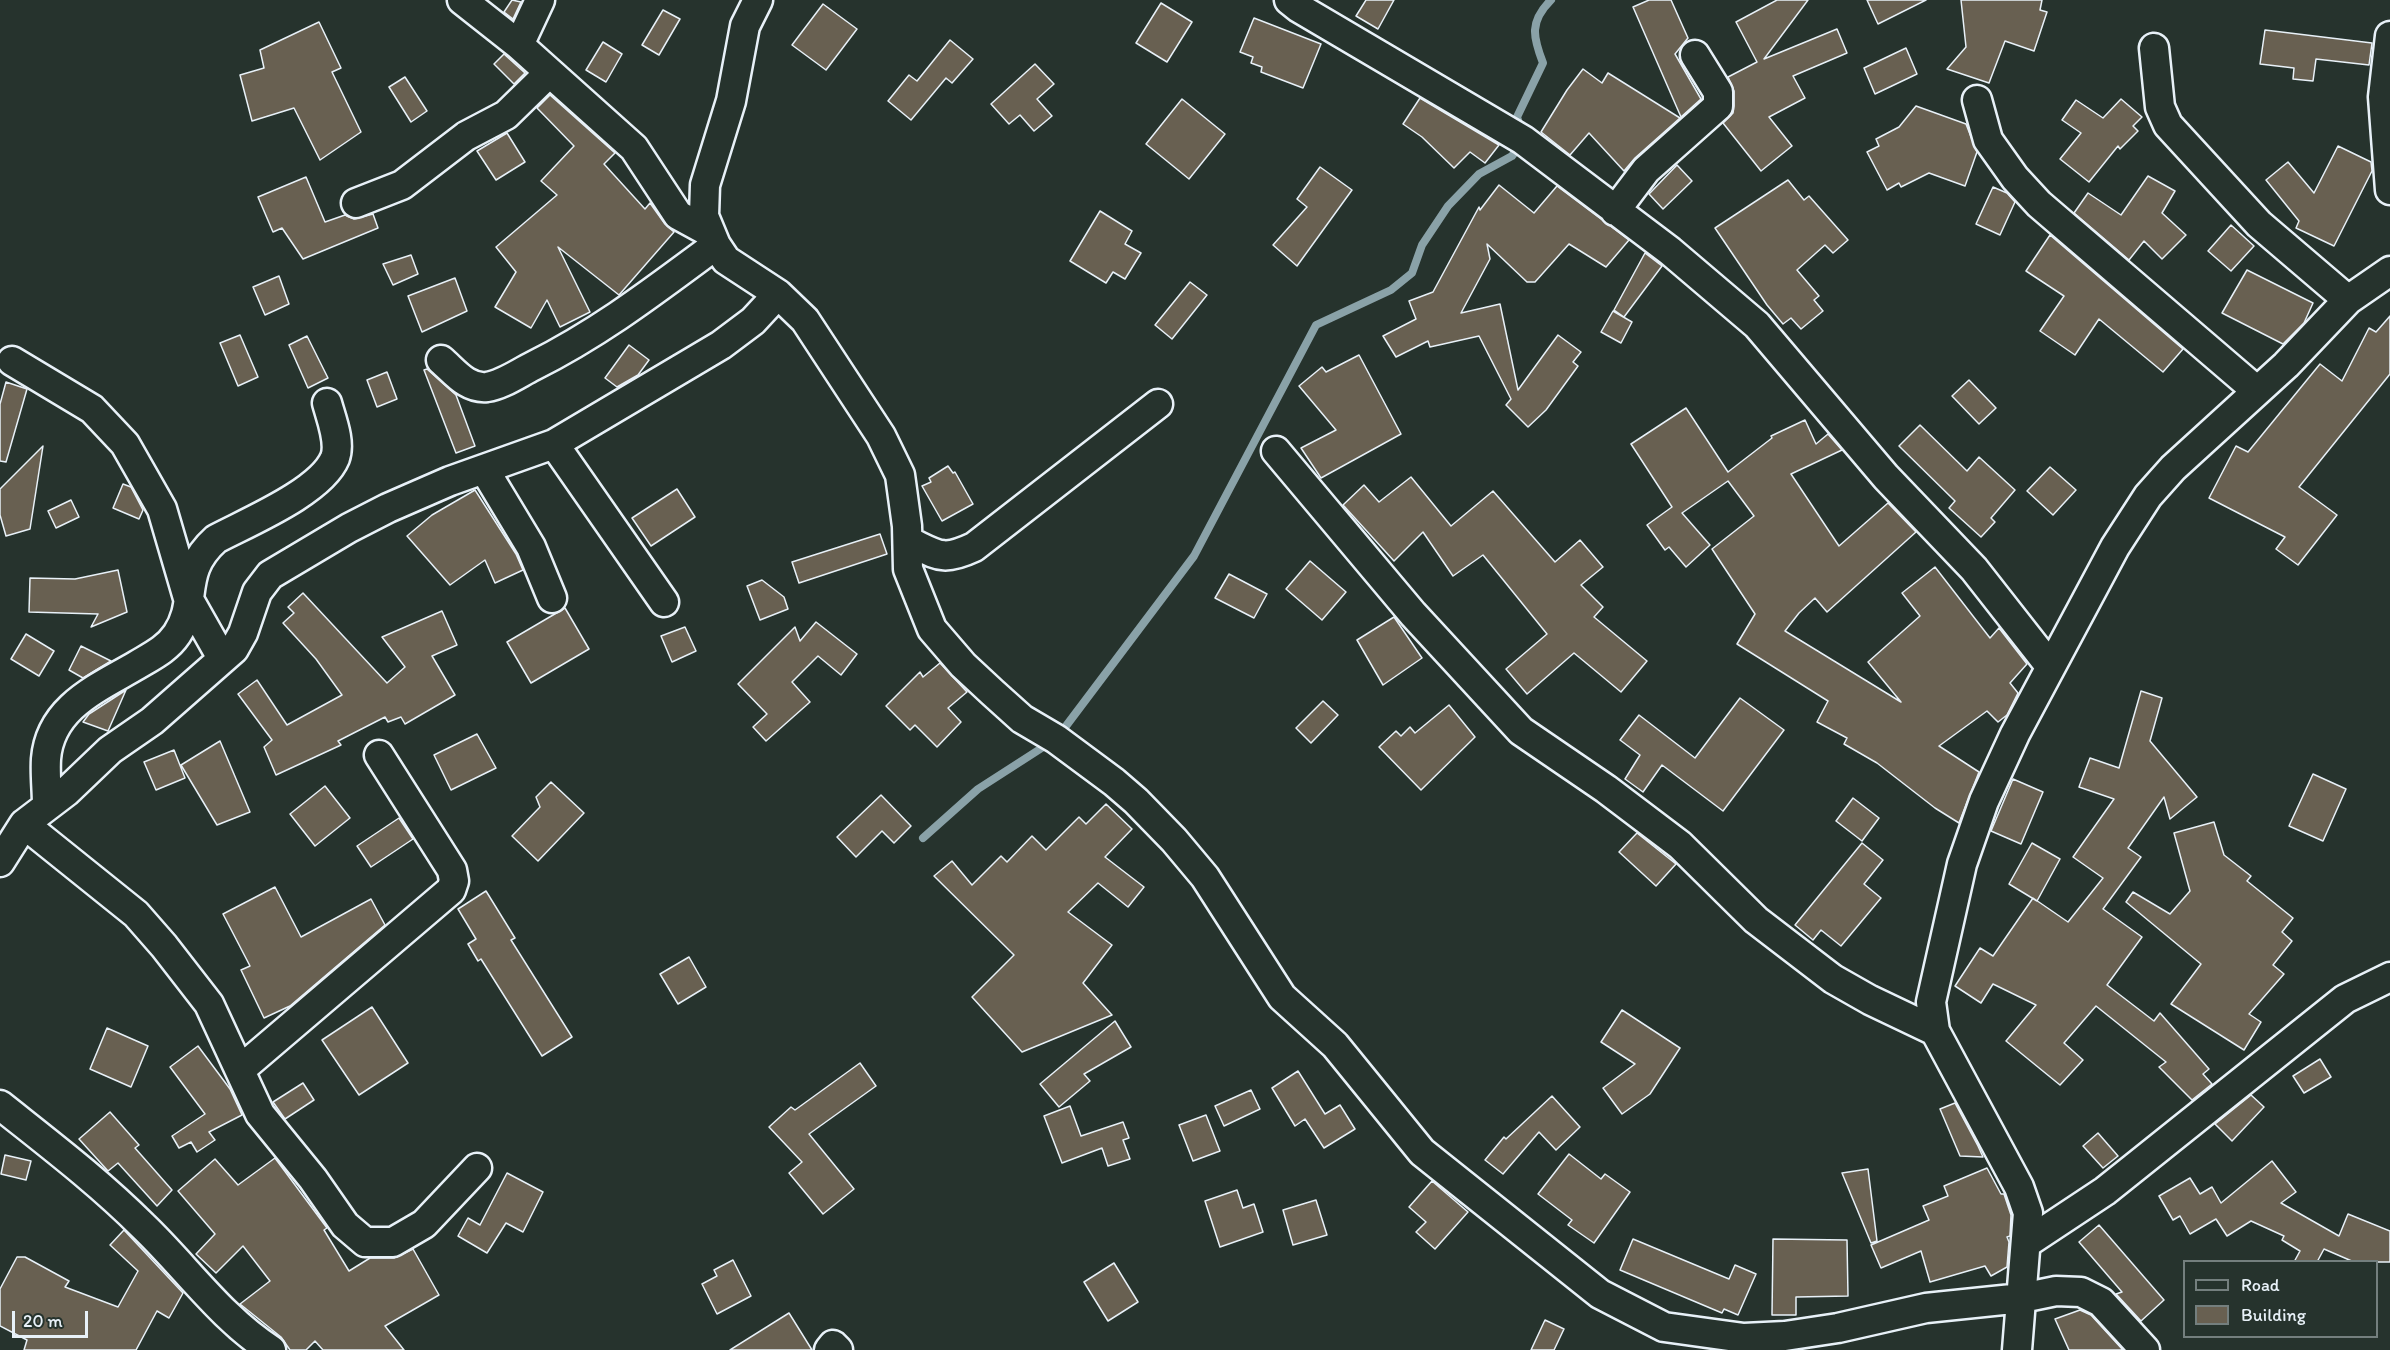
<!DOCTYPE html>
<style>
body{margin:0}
#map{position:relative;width:2390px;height:1350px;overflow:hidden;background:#26332d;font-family:Itim,sans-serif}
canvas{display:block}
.legend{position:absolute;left:2183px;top:1260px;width:195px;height:78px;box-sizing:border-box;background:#26332d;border:2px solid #747f7e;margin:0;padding:8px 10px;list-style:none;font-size:18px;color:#e8f1f8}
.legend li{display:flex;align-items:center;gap:12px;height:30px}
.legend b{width:30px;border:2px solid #747f7e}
.scale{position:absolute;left:12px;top:1311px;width:76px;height:27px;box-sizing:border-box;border:3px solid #e8f1f8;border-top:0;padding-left:8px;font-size:18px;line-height:21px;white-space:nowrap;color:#e8f1f8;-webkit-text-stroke:4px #26332d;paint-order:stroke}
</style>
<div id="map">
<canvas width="2390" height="1350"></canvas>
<ul class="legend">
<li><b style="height:8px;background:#26332d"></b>Road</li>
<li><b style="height:16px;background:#686051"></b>Building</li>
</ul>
<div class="scale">20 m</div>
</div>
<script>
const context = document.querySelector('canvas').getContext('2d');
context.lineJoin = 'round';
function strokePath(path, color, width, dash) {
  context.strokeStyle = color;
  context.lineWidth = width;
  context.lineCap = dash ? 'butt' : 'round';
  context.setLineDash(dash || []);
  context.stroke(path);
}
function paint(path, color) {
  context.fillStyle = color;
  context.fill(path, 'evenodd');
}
strokePath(new Path2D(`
 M1521,130L1517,117L1543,63C1533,37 1529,22 1551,0
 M1060,734L1194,556L1316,325L1391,290L1412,273L1422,245L1448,206L1479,174L1512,156L1521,144
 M923,838L978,789L1051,742`), '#8aa2a8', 8);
const building = new Path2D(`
 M512,0L521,2L513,19L504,12Z
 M1366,0H1394L1378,29L1356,16Z
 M1649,0H1671L1688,38L1675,54L1701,99L1681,117L1633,7Z
 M1777,0H1808L1764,59L1837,29L1847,53L1793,76L1805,98L1769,117L1792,146L1761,171L1723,123L1733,113L1734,106V91L1728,77L1757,62L1736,22Z
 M1867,0H1926L1878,24Z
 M1961,0H2042L2040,10L2047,12L2034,51L2005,41L1989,83L1947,69L1966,47Z
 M1161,3L1192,22L1167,62L1136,43Z
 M823,4L857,29L826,70L792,45Z
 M663,10L680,19L659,55L642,45Z
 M1254,18L1321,44L1303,88L1261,72L1262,67L1251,63L1253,57L1240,52Z
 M319,22L341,68L332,72L361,132L320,160L294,108L252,121L240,75L264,68L260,50Z
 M2265,30L2372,43L2369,65L2316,59L2313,81L2293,79L2294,68L2260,64Z
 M950,40L973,59L952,83L946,78L911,120L888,101L909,75L917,81Z
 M603,42L622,54L606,82L586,70Z
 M1906,48L1917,74L1875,94L1864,68Z
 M504,54L525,73L514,84L494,64Z
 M1035,64L1054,84L1037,99L1052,116L1034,131L1020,115L1009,124L991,104Z
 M1583,69L1602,83L1608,73L1680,118L1635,158L1624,171L1589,133L1570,155L1541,132L1567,90Z
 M405,77L427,111L411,122L389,87Z
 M550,95L615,153L604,164L645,209L650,203L665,224L674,232L619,295L558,247L590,312L560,327L547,300L531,328L495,307L516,272L496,247L557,195L541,181L574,146L537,108Z
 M1420,98L1499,145L1485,163L1470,152L1454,168L1422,137L1403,124Z
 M1182,99L1225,134L1189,179L1146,144Z
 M2121,99L2142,117L2133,126L2138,131L2120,149L2118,146L2089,182L2060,159L2081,133L2062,120L2076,100L2103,118Z
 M1916,106L1966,124L1977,152L1965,186L1929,173L1901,187L1899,183L1887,190L1867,152L1879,146L1876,139L1899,127Z
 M507,133L525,162L496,180L477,151Z
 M2338,146L2371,162L2372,171L2334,246L2296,228L2299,221L2266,180L2288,162L2314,193Z
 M1677,165L1692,181L1663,209L1649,194Z
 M1320,167L1352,190L1297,266L1273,245L1307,207L1297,199Z
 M2148,176L2175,191L2162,213L2186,235L2162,259L2144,241L2129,260L2074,213L2088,193L2121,215Z
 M306,177L325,222L345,215L354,219L373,214L378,228L303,259L282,228L273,232L258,197Z
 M1788,180L1804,200L1809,196L1848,240L1833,253L1825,245L1797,270L1819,296L1814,300L1823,311L1801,329L1791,318L1783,324L1767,305L1715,228Z
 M1499,185L1534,213L1557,186L1629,240L1606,267L1569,244L1535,282H1527L1487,244L1490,259L1461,313L1500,304L1518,390L1558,335L1581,352L1573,362L1578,366L1546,410L1528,427L1506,405L1511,399L1479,336L1430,347L1428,341L1396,357L1383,336L1416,319L1409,301L1433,292L1479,207L1480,210Z
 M1993,187L2007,193L2015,202L2000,235L1976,224Z
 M1100,211L1132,231L1125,244L1141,253L1125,279L1113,272L1106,283L1070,261Z
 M2231,225L2254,246L2231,271L2208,251Z
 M2050,235L2183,349L2163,372L2099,319L2075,355L2040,331L2064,296L2026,271Z
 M1645,253L1662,266L1624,317L1614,310Z
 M411,255L418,274L393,285L383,264Z
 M2247,270L2313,303L2304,323L2283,344L2222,313Z
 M279,276L289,304L265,315L253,287Z
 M455,278L467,311L422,332L408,296Z
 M1190,282L1207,295L1172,339L1155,325Z
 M1613,311L1632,322L1621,343L1601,332Z
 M2390,316V374L2299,487L2337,515L2298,565L2276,549L2285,537L2209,498L2236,446L2248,452L2320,364L2342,381L2369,328L2376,332Z
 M240,335L258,377L238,386L220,343Z
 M307,336L328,378L308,388L289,345Z
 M629,345L649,360L638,375L617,387L605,378Z
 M1359,355L1401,434L1321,478L1301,448L1336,430L1299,386L1322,367L1326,372Z
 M427,369L456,395L475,446L456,453L424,370Z
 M387,372L397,399L377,407L367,380Z
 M1969,380L1996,408L1979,424L1952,396Z
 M6,382L27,389L6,462L0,461V404Z
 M1686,408L1728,472L1772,438L1771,436L1805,420L1816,444L1828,434L1842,450L1791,474L1839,546L1888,503L1916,532L1827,612L1815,598L1799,613L1785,631L1901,702L1868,662L1920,616L1902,593L1935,567L1990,638L1999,628L2027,664L2010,683L2018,693L2007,715L1998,722L1987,711L1939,746L1979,772L1959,823L1935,808L1877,763L1844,744L1847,738L1817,722L1828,701L1737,644L1755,614L1712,549L1754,516L1728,481L1682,513L1710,545L1686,567L1669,547L1665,550L1647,525L1672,507L1631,444Z
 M1920,425L1967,471L1979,457L2015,490L1991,518L1995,522L1981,537L1949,508L1955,501L1899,446Z
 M43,446L30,529L6,536L0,515V489Z
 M948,466L953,473L955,472L973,504L942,521L922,486L931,482L929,478Z
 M2050,467L2076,490L2053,515L2027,491Z
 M1411,477L1451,526L1493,491L1555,562L1580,540L1603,567L1581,585L1603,607L1594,617L1647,661L1621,692L1574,653L1527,694L1506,669L1547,634L1483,555L1453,576L1423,532L1394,561L1343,505L1364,485L1379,502Z
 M123,484L131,487L143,510L139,519L113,508Z
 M677,489L695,517L651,546L632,518Z
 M475,490L516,554L523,570L495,583L485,560L450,585L407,536L432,515Z
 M71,500L79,517L56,528L48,511Z
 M880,534L887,554L799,583L792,562Z
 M1310,561L1346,592L1322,620L1286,589Z
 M118,570L127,612L91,627L98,614L29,612L30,578L75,579Z
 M1229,574L1267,594L1254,618L1215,598Z
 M762,580L784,597L788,609L760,620L747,586Z
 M303,593L387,683L405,667L382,637L442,611L457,645L432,656L455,695L405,724L401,717L388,722L385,717L338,741L341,745L276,775L264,747L272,740L238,694L257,680L287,725L342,695L316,659L283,623L294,613L288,607Z
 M565,608L589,649L531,683L507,642Z
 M1394,617L1422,658L1383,685L1357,640Z
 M816,622L857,654L841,675L818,656L792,682L810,702L766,741L753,727L767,714L738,684L795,627L800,641Z
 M685,627L696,651L672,662L661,636Z
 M26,634L54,651L39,676L11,659Z
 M81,646L111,661L83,678L69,670Z
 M940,663L967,692L948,708L961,722L937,747L915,725L910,730L886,706L920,672L923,677Z
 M126,690L108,731L83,722L89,714Z
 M2141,691L2162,698L2150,741L2197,797L2170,819L2164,797L2128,848L2141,857L2103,909L2142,937L2107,985L2154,1021L2160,1013L2209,1069L2203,1074L2212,1084L2192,1100L2159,1067L2166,1062L2096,1006L2064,1043L2083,1060L2060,1085L2006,1041L2036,1005L1993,984L1981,1003L1955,986L1980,948L1993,956L2033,898L2068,922L2103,878L2073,857L2114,799L2079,787L2090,758L2119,768Z
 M1740,698L1784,730L1723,811L1662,765L1643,792L1625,779L1640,755L1620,740L1639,715L1695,758Z
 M1323,701L1338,715L1311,743L1296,728Z
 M1449,705L1475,737L1421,790L1379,747L1396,731L1401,736L1410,727L1415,733Z
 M477,734L496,768L451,790L434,755Z
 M220,741L250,812L217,825L181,765Z
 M174,750L185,778L156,790L144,762Z
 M2313,774L2346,789L2323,841L2289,826Z
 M2013,779L2043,792L2021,844L1991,831Z
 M551,782L584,813L538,861L512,836L540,807L536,797Z
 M325,786L350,818L315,846L290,814Z
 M881,795L911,826L894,843L882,831L856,857L837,837Z
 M1853,798L1879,818L1862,841L1836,821Z
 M1106,804L1132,829L1105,857L1144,887L1128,907L1098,883L1068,912L1112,945L1083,983L1112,1015L1022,1052L972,997L1014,955L934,876L952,861L972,885L1001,856L1007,862L1032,836L1046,850L1079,817L1086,824Z
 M399,818L413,839L371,867L357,846Z
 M2214,822L2224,855L2251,876L2247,881L2293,918L2282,932L2292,941L2273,965L2284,974L2249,1014L2261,1022L2244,1050L2171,1004L2201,964L2126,902L2133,892L2170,914L2190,891L2174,833Z
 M1637,833L1676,864L1656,886L1619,852Z
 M1862,843L1883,860L1864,884L1881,898L1841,946L1821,930L1813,940L1795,925Z
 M2032,843L2060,859L2037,901L2009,884Z
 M275,887L301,937L371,899L385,925L290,1006L264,1018L241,970L250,966L223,914Z
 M486,891L515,938L511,940L572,1037L542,1056L481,959L478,961L468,944L476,939L458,909Z
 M689,957L706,987L678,1004L660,974Z
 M372,1007L408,1063L359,1095L322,1040Z
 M1622,1010L1680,1048L1650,1094L1622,1114L1603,1088L1635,1064L1601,1042Z
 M1115,1021L1131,1047L1084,1074L1090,1081L1059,1107L1040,1084Z
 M107,1028L148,1046L131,1087L90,1069Z
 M198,1046L230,1089L242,1115L209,1132L215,1140L197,1152L191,1142L179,1148L172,1136L205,1114L170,1067Z
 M2320,1059L2331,1077L2304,1093L2293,1076Z
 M860,1063L876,1086L809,1134L854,1189L823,1214L789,1173L802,1162L769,1127L791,1107L795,1110Z
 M1298,1071L1325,1114L1340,1105L1355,1129L1324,1148L1305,1119L1295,1126L1272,1088Z
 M303,1083L314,1100L285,1119L273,1102Z
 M1251,1090L1260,1109L1224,1126L1215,1106Z
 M2251,1095L2264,1107L2232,1141L2215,1124Z
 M1552,1096L1580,1127L1556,1150L1539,1132L1503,1174L1485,1160L1504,1137L1506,1139Z
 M1955,1103L1978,1146L1983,1157L1960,1156L1940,1109Z
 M1070,1106L1081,1136L1123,1122L1129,1138L1123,1140L1130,1159L1108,1166L1102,1148L1062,1163L1044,1116Z
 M110,1112L139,1145L135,1148L172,1190L157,1206L118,1163L108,1171L79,1139Z
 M1206,1115L1220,1151L1193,1161L1179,1125Z
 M2098,1133L2118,1156L2103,1168L2083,1146Z
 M1569,1154L1601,1179L1605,1174L1630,1192L1594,1243L1568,1225L1572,1220L1538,1194Z
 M5,1155L31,1161L26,1180L1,1174Z
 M275,1158L327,1228L324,1230L349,1271L370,1258H394L413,1249L439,1295L385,1326L404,1350H323L315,1341L306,1350H290L281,1337L240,1304L270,1281L243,1246L216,1273L196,1254L215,1234L178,1191L215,1159L238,1185Z
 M2272,1161L2296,1192L2281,1203L2339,1236L2348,1214L2390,1231V1262H2354L2324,1249L2317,1262H2294L2300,1251L2282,1240L2284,1236L2251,1221L2227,1236L2216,1219L2190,1234L2180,1216L2173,1220L2159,1196L2190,1178L2200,1194L2212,1187L2221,1203Z
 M1987,1168L2001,1194H2004L2011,1215L2010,1236L2007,1237L2009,1242L2007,1267L1991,1276L1985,1266L1930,1282L1921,1251L1881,1268L1871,1245L1929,1220L1923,1206L1948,1196L1944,1186Z
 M1868,1169L1877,1241L1871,1243L1842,1173Z
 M507,1173L543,1192L523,1232L506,1223L487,1253L458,1236L468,1218L480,1225Z
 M1432,1181L1468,1212L1435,1249L1416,1232L1426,1222L1409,1207Z
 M1237,1190L1243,1208L1254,1204L1263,1232L1220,1247L1205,1201Z
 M1316,1200L1327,1235L1293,1245L1283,1210Z
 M2099,1225L2164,1300L2141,1321L2116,1294L2122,1292L2079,1242Z
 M124,1230L183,1293L169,1318L157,1311L136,1350H24L27,1340L0,1326V1289L17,1257H25L69,1281L65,1287L118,1307L138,1271L110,1245Z
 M1633,1239L1729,1279L1735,1265L1756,1274L1738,1315L1724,1309L1722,1313L1620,1270Z
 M1773,1239L1847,1240L1848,1296L1796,1297V1315H1772Z
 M733,1260L751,1296L717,1314L702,1284L717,1276L714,1270Z
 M1114,1263L1138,1302L1108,1321L1084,1282Z
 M2080,1310L2091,1315L2123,1350H2069L2055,1319Z
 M789,1313L812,1350H730Z
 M1545,1320L1564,1329L1554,1350H1531Z`);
paint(building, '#686051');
strokePath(building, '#e8f1f8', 1.5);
const street = new Path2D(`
 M462,0L519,45L634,148L678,215L711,233
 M758,0L745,26L731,101L705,185L704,216L716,245L726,260L778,294L805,320L881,436L900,475L907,526L908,569L932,629L963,665L992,692L1022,719L1056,739L1114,782L1136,801L1174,840L1205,877L1282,997L1335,1045L1422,1152L1600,1294L1664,1327L1744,1338L1785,1336L1838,1328L1926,1308L2022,1298L2056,1291L2081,1292L2101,1302L2145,1350
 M1289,0L1299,8L1523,140L1670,251L1757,325L1886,477L1974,569L2050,666
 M2390,36L2383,97L2390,190
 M519,45L540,0
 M2154,48L2160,107L2168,125L2259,224L2348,300
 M1977,100L1988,140L2015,178L2039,204L2257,391
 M356,203L402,185L466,136L506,115L549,73
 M1615,211L1646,170L1718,106V92L1695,55
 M441,360C455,372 467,389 487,387C502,385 519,373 533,366C601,332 655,290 716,245
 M12,361L92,409L125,444L162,509L188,598L222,658
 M554,444L664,602
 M1276,451L1413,614L1521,731L1606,789L1680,845L1756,920L1833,979L1870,1000L1935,1031
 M484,469L531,547L552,598
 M908,541C938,555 942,562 974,547L1158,404
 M47,805C47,790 45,774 46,759C50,707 98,688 137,665C152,656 167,649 177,634C199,601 178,573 216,539C248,522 321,492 335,458C341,442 331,418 327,403
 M24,824L136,914L164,946L209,1004L260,1114L313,1179L345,1225L365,1242H393L424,1224L477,1168
 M0,862L24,824L66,792L110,750L152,721L234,649L243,633L257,592L270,575L349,528L388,508L450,481L554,444L721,345L753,321L778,294
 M240,1070L451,890L454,881L452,870L379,755
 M0,1105C49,1144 99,1182 143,1226C185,1266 222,1319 271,1350
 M2028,1242L2105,1191L2345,999L2390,977
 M829,1350L833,1345L838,1350
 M2017,1350L2028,1213L2019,1187L1935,1031L1931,1002L1962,864L1984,801L2015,734L2115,547L2148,496L2173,468L2286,365L2348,300L2390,271`);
strokePath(street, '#e8f1f8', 33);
strokePath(street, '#26332d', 28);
</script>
